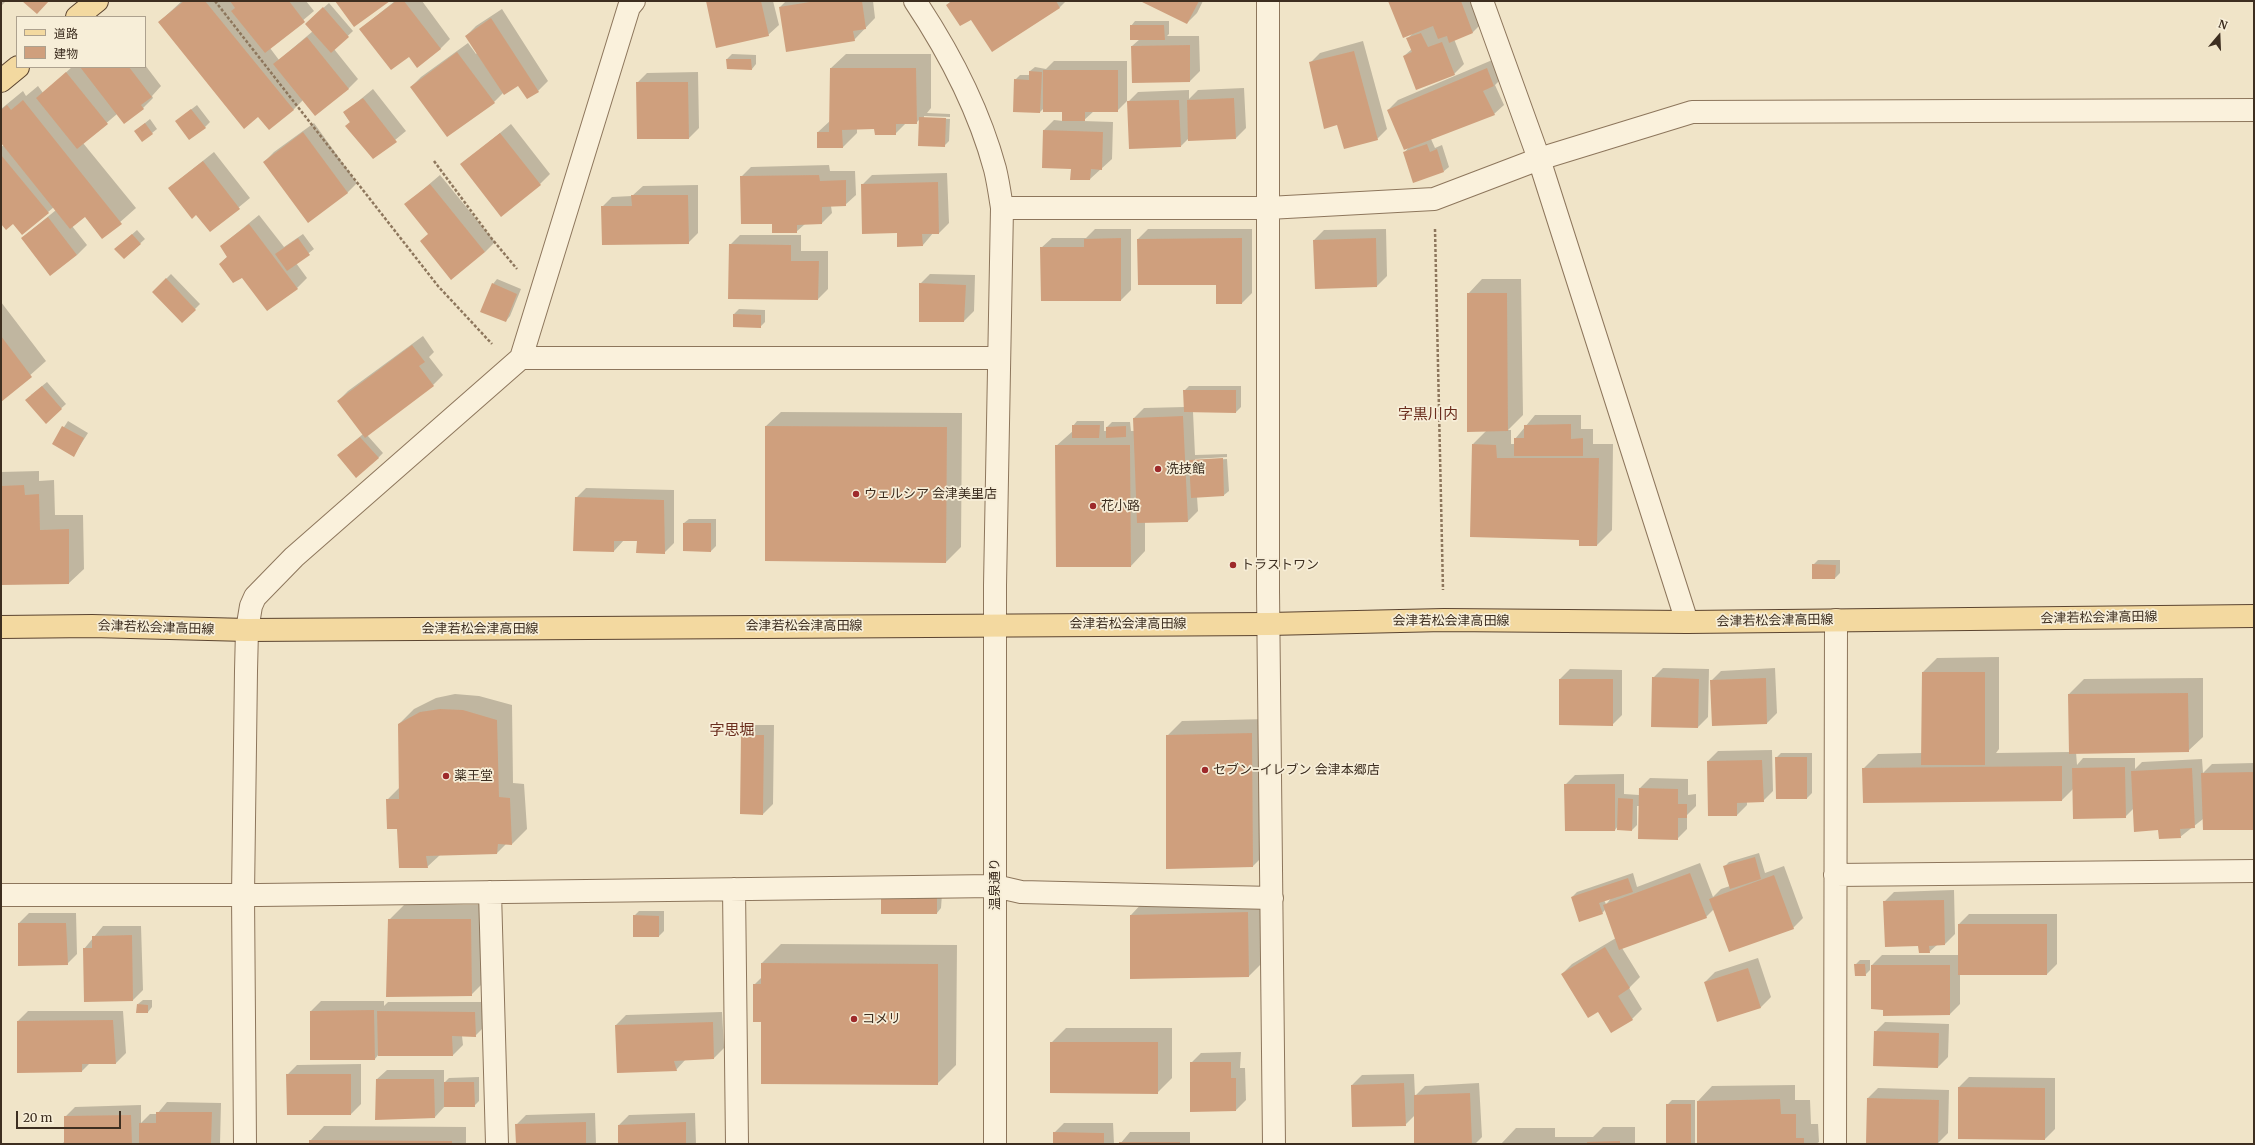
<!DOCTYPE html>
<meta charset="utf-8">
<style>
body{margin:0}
#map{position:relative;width:2255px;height:1145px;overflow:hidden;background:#f0e4c8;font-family:Merriweather,"Noto Sans JP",serif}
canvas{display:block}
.frame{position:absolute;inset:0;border:2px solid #3d2e20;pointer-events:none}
.legend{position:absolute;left:16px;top:16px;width:130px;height:52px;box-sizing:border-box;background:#f7eed8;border:1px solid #ada18e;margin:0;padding:5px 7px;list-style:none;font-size:12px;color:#3d2e20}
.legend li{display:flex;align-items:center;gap:8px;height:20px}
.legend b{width:20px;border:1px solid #ada18e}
.north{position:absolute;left:2199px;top:16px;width:40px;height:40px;-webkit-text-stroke:3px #f7eed8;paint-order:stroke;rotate:19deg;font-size:11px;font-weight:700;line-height:16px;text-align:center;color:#3d2e20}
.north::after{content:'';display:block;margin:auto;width:14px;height:18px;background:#3d2e20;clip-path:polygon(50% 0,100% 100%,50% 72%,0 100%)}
.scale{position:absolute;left:16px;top:1111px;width:105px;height:18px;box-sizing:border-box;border:2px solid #3d2e20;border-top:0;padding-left:5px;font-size:12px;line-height:14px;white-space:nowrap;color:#3d2e20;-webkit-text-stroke:3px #f7eed8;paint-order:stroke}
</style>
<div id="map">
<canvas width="2255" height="1145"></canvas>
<div class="frame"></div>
<ul class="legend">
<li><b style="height:5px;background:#f3d9a0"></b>道路</li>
<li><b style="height:11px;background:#cf9f7d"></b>建物</li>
</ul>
<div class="north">N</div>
<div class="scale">20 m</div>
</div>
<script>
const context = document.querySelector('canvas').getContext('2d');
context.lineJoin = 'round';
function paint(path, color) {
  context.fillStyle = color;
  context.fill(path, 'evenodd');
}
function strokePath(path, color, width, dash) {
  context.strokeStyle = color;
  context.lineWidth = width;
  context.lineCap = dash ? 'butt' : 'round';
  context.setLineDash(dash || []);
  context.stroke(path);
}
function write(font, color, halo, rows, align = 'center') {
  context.font = font + ' Merriweather,"Noto Sans JP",serif';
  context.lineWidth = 3.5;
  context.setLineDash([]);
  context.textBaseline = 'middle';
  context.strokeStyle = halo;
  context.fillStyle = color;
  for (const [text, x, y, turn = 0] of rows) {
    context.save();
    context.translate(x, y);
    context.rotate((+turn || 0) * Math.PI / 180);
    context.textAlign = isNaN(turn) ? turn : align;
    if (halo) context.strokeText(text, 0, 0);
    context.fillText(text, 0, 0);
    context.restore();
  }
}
paint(new Path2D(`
 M1,1H6L1,6Z
 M182,1H306L314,11L270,48L279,60L313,31L311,19L329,3L353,31L334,49L358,79L348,89L303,100L293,110L259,116L159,22Z
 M395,1H422L450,39L440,49L360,29Z
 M707,1H773L779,25L768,35Z
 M786,1H873L875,18L854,40L780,7Z
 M951,1H1066L1060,7L992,51L971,18L947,5Z
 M1143,1H1203L1197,13L1187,23Z
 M1390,1H1474L1483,22L1473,32L1454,39L1464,64L1454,74L1404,56L1412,49L1407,39L1413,33Z
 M502,9L548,81L538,91L518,84L503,93L494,102L447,136L411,87L421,77L468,43L476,54L477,53L466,36L476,26Z
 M1135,21H1169V34L1167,36H1199L1200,71L1190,81L1132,46L1140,39L1131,26Z
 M1363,41L1387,129L1377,139L1338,124L1310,63L1320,53Z
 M732,54L756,55V64L752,69L727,59Z
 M846,54H931V108L927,113L950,114V117L924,116V118L950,119L949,141L944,146L920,119L916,123H906L895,134L875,128H857V133L842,148L818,132L831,120V68Z
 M1497,58L1504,76L1495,85L1504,105L1494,114L1431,139L1435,148L1442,145L1449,167L1444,171L1404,153L1409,147L1388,110L1398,100Z
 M1054,61H1127V101L1117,111H1094L1083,121L1113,122L1112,159L1090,179L1072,168L1044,130L1054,120L1063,121V111L1044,108L1040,112L1015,80L1020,75H1030V71L1035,67L1046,69Z
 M145,65L161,86L152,96L153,98L143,108L117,114L83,143L136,208L102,238L85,216L72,226L87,245L77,255L22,238L56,210L54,207L23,233L13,223H1V147L4,145L1,142V109L23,91L26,96L38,86L43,93L72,67H145Z
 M698,72L699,128L689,138L637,83L647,73Z
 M1244,88L1246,128L1236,138H1189L1181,146L1128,102L1138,92L1189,90V99L1198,90Z
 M373,89L406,131L373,158L344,113Z
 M197,105L210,122L205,127L176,121Z
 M150,119L157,129L152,133L135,131Z
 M314,123L357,183L347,193L264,162L274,152Z
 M511,124L550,174L540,184L462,164Z
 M214,152L250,198L210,231L197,213L169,188Z
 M829,165L830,171H855L856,195L845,205L831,206L832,213L822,223L805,224L796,232L773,223L741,177L751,167Z
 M947,173L949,223L939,233H933L923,245L898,232L862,185L872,175Z
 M440,175L495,242L485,252L429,233L406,204Z
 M698,185V233L688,243L602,207L612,197L632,196L643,186Z
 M259,215L284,247L303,234L314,249L296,263L307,278L297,288L242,276L220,264L228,256L221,246Z
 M1095,229H1131V290L1121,300L1041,248L1052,238H1086Z
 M1148,229H1252V293L1242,303H1217V284L1138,239Z
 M1386,229L1387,276L1377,286L1314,240L1324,230Z
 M137,230L145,239L124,258L121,244Z
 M740,235H801V251H828V289L818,299L730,245Z
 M171,274L200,304L182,322L153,292Z
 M930,274L975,275L974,311L964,321H920V284Z
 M497,279L521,289L510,316L506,321L493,284Z
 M1482,279H1521L1523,415L1508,430H1511V444H1515V439L1535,415H1581V429H1593V444H1613L1612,530L1597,545L1580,540L1473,444L1487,430L1468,294Z
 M1,302L46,361L1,401Z
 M739,309L765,310V322L760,327L734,314Z
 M423,336L434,352L429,357L443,375L433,385L367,435L383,453L378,458L343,451L363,434L338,401L348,391Z
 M47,382L66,404L46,422L31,395Z
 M1189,386H1241V407L1236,412H1193L1195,455L1227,454V457L1195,459V461L1227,459L1229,491L1224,495L1197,497L1198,511L1188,521L1145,522V551L1131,566L1056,446L1073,431V426L1077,421H1104V431H1107V427L1112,422H1130L1131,431H1135L1134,418L1144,408L1185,407L1184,391Z
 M781,412L962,413L961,547L946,562L766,426Z
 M68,421L88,433L74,455L53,444Z
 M39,471V481L54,480L55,515H83L84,569L69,583L1,584V472Z
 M586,488L674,490V543L664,553L638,540H624L614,551L576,498Z
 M689,519H716V546L711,551L684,523Z
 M1818,560H1840V573L1835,578L1813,565Z
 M1999,657V749L1996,753L2070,752L2069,694L2084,679L2203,678V737L2188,751L2076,752L2077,765L2083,758H2135V769L2142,762L2202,759L2203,773L2212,764L2254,763V829L2203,819L2180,837L2159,829L2134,808L2125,817L2073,789L2062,800L1864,802L1863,769L1878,754L1922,753L1923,672L1937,658Z
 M1663,668L1709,669L1708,717L1698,727L1653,678Z
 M1775,668L1777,713L1767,723L1711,681L1721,671Z
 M1570,669L1622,670V715L1612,725L1560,679Z
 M455,694L479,696L512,705L513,783L524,784L527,829L512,844H506L497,853L440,855L427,867L398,828L387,800L400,787L399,724L414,709L436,698Z
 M1267,719L1268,851L1253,866L1167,868V736L1182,721Z
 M752,725H774L773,804L763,814L742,735Z
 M1772,750L1773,791L1763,801L1747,802V805L1737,815L1708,761L1718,751Z
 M1781,753H1812V793L1807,798L1776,758Z
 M1624,774V794L1639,795L1640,788L1650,778L1688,779V795L1696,794V806L1687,815V829L1677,839L1639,806H1637V825L1632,830L1618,826L1615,830L1565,785L1575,775Z
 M1759,853L1765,873L1784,866L1803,918L1793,928L1714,909L1706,917L1622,948L1640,977L1629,988L1642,1009L1632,1019L1598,1011L1562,974L1572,964L1616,938L1605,910L1602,913L1572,897L1577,892L1633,873L1637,887L1700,863L1713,897L1721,889L1730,886L1724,867L1729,862ZM1612,897L1608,902L1606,904L1604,900Z
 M1954,890L1955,934L1945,944L1937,945L1929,952L1919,945L1884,902L1894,892Z
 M887,894H942L941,908L937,913Z
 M1262,898L1264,961L1249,976L1131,978V915L1145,900Z
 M404,905H486V980L471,995L389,920Z
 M639,911H664V931L659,936L634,916Z
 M29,913H76L77,954L67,964L19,923Z
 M1969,914H2057V964L2047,974H1960V1004L1950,1014L1872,965L1882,955H1959V924Z
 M103,926H141L143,990L133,1000L84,949Z
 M781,944L957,945L956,1065L937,1084L762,1021L754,985L762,977V963Z
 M1758,958L1771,997L1761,1007L1718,1021L1705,982L1715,972Z
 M1860,960H1870V970L1865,975L1855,965Z
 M143,1000H152V1007L148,1012L138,1004Z
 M321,1001H384V1006L388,1002H484L485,1026L475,1036H462L463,1045L453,1055H378L375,1059L311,1011Z
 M28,1011H123L126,1053L116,1063H90L82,1071L18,1021Z
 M722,1012L724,1048L714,1058L686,1059L676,1070L616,1025L626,1015Z
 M1885,1022L1949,1024L1948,1057L1938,1067L1875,1032Z
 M1066,1028H1172V1078L1157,1093L1051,1043Z
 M1241,1052L1240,1068H1245L1246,1100L1236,1110L1191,1063L1201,1053Z
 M361,1064V1104L351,1114L287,1075L297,1065Z
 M387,1070H444V1083L449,1078L479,1077V1101L474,1106H445L435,1117L376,1080Z
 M1414,1074L1415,1096L1425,1086L1479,1083L1482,1137L1475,1144H1415V1115L1405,1125L1352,1085L1362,1075Z
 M1969,1077L2055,1078V1129L2045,1139L1959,1087Z
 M1795,1085V1100H1810L1811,1124H1818L1819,1142L1816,1144H1698V1101L1712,1086Z
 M1878,1088L1949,1090L1948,1133L1938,1143L1867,1142L1868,1098Z
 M1672,1100H1695V1144H1667V1105Z
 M167,1102L221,1103L220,1144H62L65,1141V1117L75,1107L141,1105V1123L150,1114H157Z
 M595,1113L596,1144H517L516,1125L526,1115Z
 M695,1113L696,1144H619V1125L629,1115Z
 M1064,1123H1113L1114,1144H1054V1133Z
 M324,1126L466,1127V1144H310V1141Z
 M1603,1127H1635V1144H1501L1516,1128H1555V1137H1593Z
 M1130,1132H1190V1144H1120Z`), '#0003');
paint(new Path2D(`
 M22,1H49L37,14Z
 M184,1H205L294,110L269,130L258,117L244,129L158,22Z
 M230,1H289L305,22L265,53L231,11L235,8Z
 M335,1H390L354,27Z
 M396,1H404L441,49L417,68L409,57L391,70L359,29Z
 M706,1H761L769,36L716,48Z
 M816,1H862L866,29L853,31L855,41L786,52L779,7Z
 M952,1H1056L1060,8L992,52L971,20L960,26L946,5Z
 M1140,1H1199L1187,24Z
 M1388,1H1461L1473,33L1449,43L1447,36L1438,39L1433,26L1403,38Z
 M323,7L349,37L331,53L305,24Z
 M491,18L539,92L527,99L518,86L504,95L465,36Z
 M1130,25H1164L1165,40H1130Z
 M1421,33L1428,47L1442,42L1455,75L1416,90L1403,56L1412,52L1406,38Z
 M307,37L349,89L315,116L273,64Z
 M1190,45V82L1132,83L1131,46Z
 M1354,51L1378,140L1344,149L1337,125L1324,129L1309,62Z
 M457,52L495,103L447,137L410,87Z
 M726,59H751L752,70L727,69Z
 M80,67H129L152,97L141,105L144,109L124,124Z
 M830,68H916L917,124H896V135H875L874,129L842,130L843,148H817V132H829Z
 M1487,68L1494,86L1483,91L1495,115L1404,150L1387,110Z
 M1043,70H1118V112H1085V121H1062V112H1043Z
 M1029,71L1042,72L1040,113L1013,112L1014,79L1029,80Z
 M66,72L108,124L77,149L36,98Z
 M636,82H688L689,139H637Z
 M363,98L397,142L373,159L345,126L350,122L343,112Z
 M1234,98L1236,139L1188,141L1187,100Z
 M23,100L122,224L102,239L85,217L70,229L1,143V110L7,105L11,110Z
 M1179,100L1181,147L1129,149L1127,101Z
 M191,109L206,128L189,140L175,121Z
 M919,117L946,118L945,147L918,146Z
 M145,123L153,134L142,142L134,131Z
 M1043,130L1103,132L1102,170L1091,169L1090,180H1070L1071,169L1042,168Z
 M303,132L348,193L308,223L263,162Z
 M500,133L541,185L501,217L460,164Z
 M1427,144L1430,152L1437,149L1444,172L1413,183L1403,152Z
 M1,155L49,213L22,235L13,224L6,230L1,224Z
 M203,161L240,209L210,232L196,215L192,219L168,188Z
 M819,175L820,181L846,180V206L822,207V224L797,225V233H772V224H741L740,176Z
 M938,182L939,234H922L923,246L897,247V233L862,234L861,184Z
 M430,184L485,252L451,280L420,241L428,234L404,204Z
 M631,195H688L689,244L602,245L601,206H632Z
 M48,217L77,255L50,276L21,238Z
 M249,224L298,289L267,311L242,278L233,283L219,264L227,257L220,246Z
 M132,234L141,244L124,259L114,249Z
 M298,238L310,255L287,271L275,254Z
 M1121,238V301H1041L1040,247H1084V239Z
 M1242,238V304H1216V285H1138L1137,239Z
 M1376,238L1377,287L1315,289L1313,240Z
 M729,244L791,245V261H819L818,300L728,299Z
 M166,278L196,310L182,323L152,292Z
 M492,283L517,294L506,322L480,312Z
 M919,283L966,285L964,322H919Z
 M1467,293H1507L1508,431L1467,432Z
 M733,314L761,315V328L733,327Z
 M1,336L32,377L1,402Z
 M412,345L425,362L419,366L434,386L365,438L337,401Z
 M42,386L62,409L46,424L25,400Z
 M1183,390H1236V413L1184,412Z
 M1183,416L1188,522L1137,523L1133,418Z
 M1571,424V439L1583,438V456H1514V438H1524V425Z
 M1072,425H1100L1099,438H1072Z
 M62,426L84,438L74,457L52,444Z
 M765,426L947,427L946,563L765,561Z
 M1126,426V437L1106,438V427Z
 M360,437L379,458L356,478L337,455Z
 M1472,444L1496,445L1497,458H1599L1597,546H1579V540L1470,537Z
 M1055,445H1130L1131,567H1056Z
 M1223,458L1224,496L1191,498L1189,460Z
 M24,485L25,495L39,494L40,530L69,529V584L1,585V486Z
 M575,497L664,500L665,554L636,553L637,541H614V552L573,551Z
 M683,523H711V552L683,551Z
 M1812,564L1836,565L1835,579H1812Z
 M1922,672H1985V765H1921Z
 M1652,677L1699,679L1698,728L1651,727Z
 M1766,678L1767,724L1712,726L1710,680Z
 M1559,679H1613V726L1559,725Z
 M2188,693L2189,752L2069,754L2068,694Z
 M440,709L463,710L497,720L499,797L510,798L512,845L498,844L497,854L426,856L428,868H399L397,829H387L386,799H399L398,724L420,712Z
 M1252,733L1253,867L1166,869V735Z
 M741,735H764L763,815L740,814Z
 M1775,757H1807V799H1776Z
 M1762,760L1764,802L1737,803V816H1708L1707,761Z
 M2062,766V801L1863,803L1862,768Z
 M2125,767L2126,818L2073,819L2072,768Z
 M2192,768L2195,828L2180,829L2181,838L2159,839L2158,830L2134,832L2131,771Z
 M2254,772V830H2203L2201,773Z
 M1564,784H1615V831H1565Z
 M1639,788L1678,789V804H1687V818H1678V840L1638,839Z
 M1618,798L1633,799L1632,831L1617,830Z
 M1755,857L1761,879L1730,889L1723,866Z
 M1690,873L1707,918L1619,950L1603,905Z
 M1774,875L1794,929L1729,952L1709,899Z
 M1628,878L1633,892L1599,903L1603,914L1579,922L1571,897Z
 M881,898H937V914H881Z
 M1944,900L1945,945L1929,946L1930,953H1919L1918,946L1885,947L1883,901Z
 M1248,912L1249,977L1130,979V915Z
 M633,915L659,916V937H633Z
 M388,919H471L472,996L386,997Z
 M18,923H66L68,965L18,966Z
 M1958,924H2047V975H1958Z
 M132,935L133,1001L84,1002L83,948H92V936Z
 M1605,947L1630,988L1618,996L1633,1020L1611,1033L1598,1012L1588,1018L1561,974Z
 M761,963L938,964V1085L761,1084V1022H753V984H761Z
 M1854,964H1865L1866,976H1855Z
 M1871,965H1950V1015L1883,1016V1010L1871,1009Z
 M1748,968L1761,1008L1717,1022L1704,982Z
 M137,1004L148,1005V1013H136Z
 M374,1010L375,1060H310V1011Z
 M377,1011L475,1012L476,1037L452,1036L453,1056H378Z
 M113,1020L116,1064H82V1072L17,1073V1021Z
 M713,1022L714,1059L674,1061L677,1071L617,1073L615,1025Z
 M1874,1031L1939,1033L1938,1068L1873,1066Z
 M1050,1042H1158V1094L1050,1093Z
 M1190,1062H1231V1078H1236V1111L1190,1112Z
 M286,1074H351V1115H287Z
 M376,1079H434L435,1118L375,1120Z
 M444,1082H474L475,1107H444Z
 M1404,1083L1406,1126L1352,1127L1351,1085Z
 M1958,1087L2045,1088V1140L1958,1139Z
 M1470,1093L1472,1144H1414V1095Z
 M1867,1098L1939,1100L1938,1144L1866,1143Z
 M1780,1099L1781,1114H1796V1138H1804V1144H1697V1101Z
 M1666,1104H1691V1144H1666Z
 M156,1112H212L211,1144H139V1123H156Z
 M131,1115L132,1144H64V1116Z
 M586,1122V1144H516L515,1124Z
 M686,1122V1144H618V1125Z
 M1053,1132L1104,1133V1144H1053Z
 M309,1140L452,1141V1144H309Z
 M1620,1141V1144H1587V1142Z
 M1119,1142H1180V1144H1119Z`), '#cf9f7d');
const minor = new Path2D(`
 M915,1C949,52 979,110 995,169C998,181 1000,195 1002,208L995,585V1144
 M1268,1V591L1274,1144
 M1482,1L1539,159L1687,622
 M1002,208H1268L1434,199L1539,159L1692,112L2254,110
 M521,358H999
 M1835,875L2254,871
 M734,889L737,1144
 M490,892L497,1144
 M1,895H259L995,886L1021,892L1272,898
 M245,1144L243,895L246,671L247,630L251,606L255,597L294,557L521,358L629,7L634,1
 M1835,1144L1836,620`);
const major = new Path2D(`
 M77,17L97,1
 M1,81L18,67
 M1,627L92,626L247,630L1269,624L1444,620L1687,622L2254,616`);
strokePath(minor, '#8d765c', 24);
strokePath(major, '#5b4430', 24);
strokePath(new Path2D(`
 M215,1L438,286L492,344
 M434,161L492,239L517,269
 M1435,229L1443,590`), '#8d765c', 2.5, [3, 2]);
strokePath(minor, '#faf1dc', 22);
strokePath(major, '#f3d9a0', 22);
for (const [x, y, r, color] of [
 [1158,469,4,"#9e2a2b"],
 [856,494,4,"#9e2a2b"],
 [1093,506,4,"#9e2a2b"],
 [1233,565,4,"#9e2a2b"],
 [1205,770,4,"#9e2a2b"],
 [446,776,4,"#9e2a2b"],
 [854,1019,4,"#9e2a2b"]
]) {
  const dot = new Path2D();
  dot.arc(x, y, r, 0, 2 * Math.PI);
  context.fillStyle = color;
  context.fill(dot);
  strokePath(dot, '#f7eed8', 1.5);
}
write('13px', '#3d2e20', '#f7eed8', [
 ["洗技館",1166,469],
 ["ウェルシア 会津美里店",864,494],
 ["花小路",1101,506],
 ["トラストワン",1241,565],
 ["セブン-イレブン 会津本郷店",1213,770],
 ["薬王堂",454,776],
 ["コメリ",862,1019]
], 'left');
write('13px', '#3d2e20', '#f7eed8', [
 ["会津若松会津高田線",2099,618,-1],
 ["会津若松会津高田線",1451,621],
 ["会津若松会津高田線",1775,621,-1],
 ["会津若松会津高田線",1128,624],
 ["会津若松会津高田線",804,626],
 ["会津若松会津高田線",156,628,2],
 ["会津若松会津高田線",480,629],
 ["温泉通り",995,884,-90]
]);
write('15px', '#6b2e1e', '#f7eed8', [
 ["字黒川内",1428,415],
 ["字思堀",732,731]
]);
</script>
